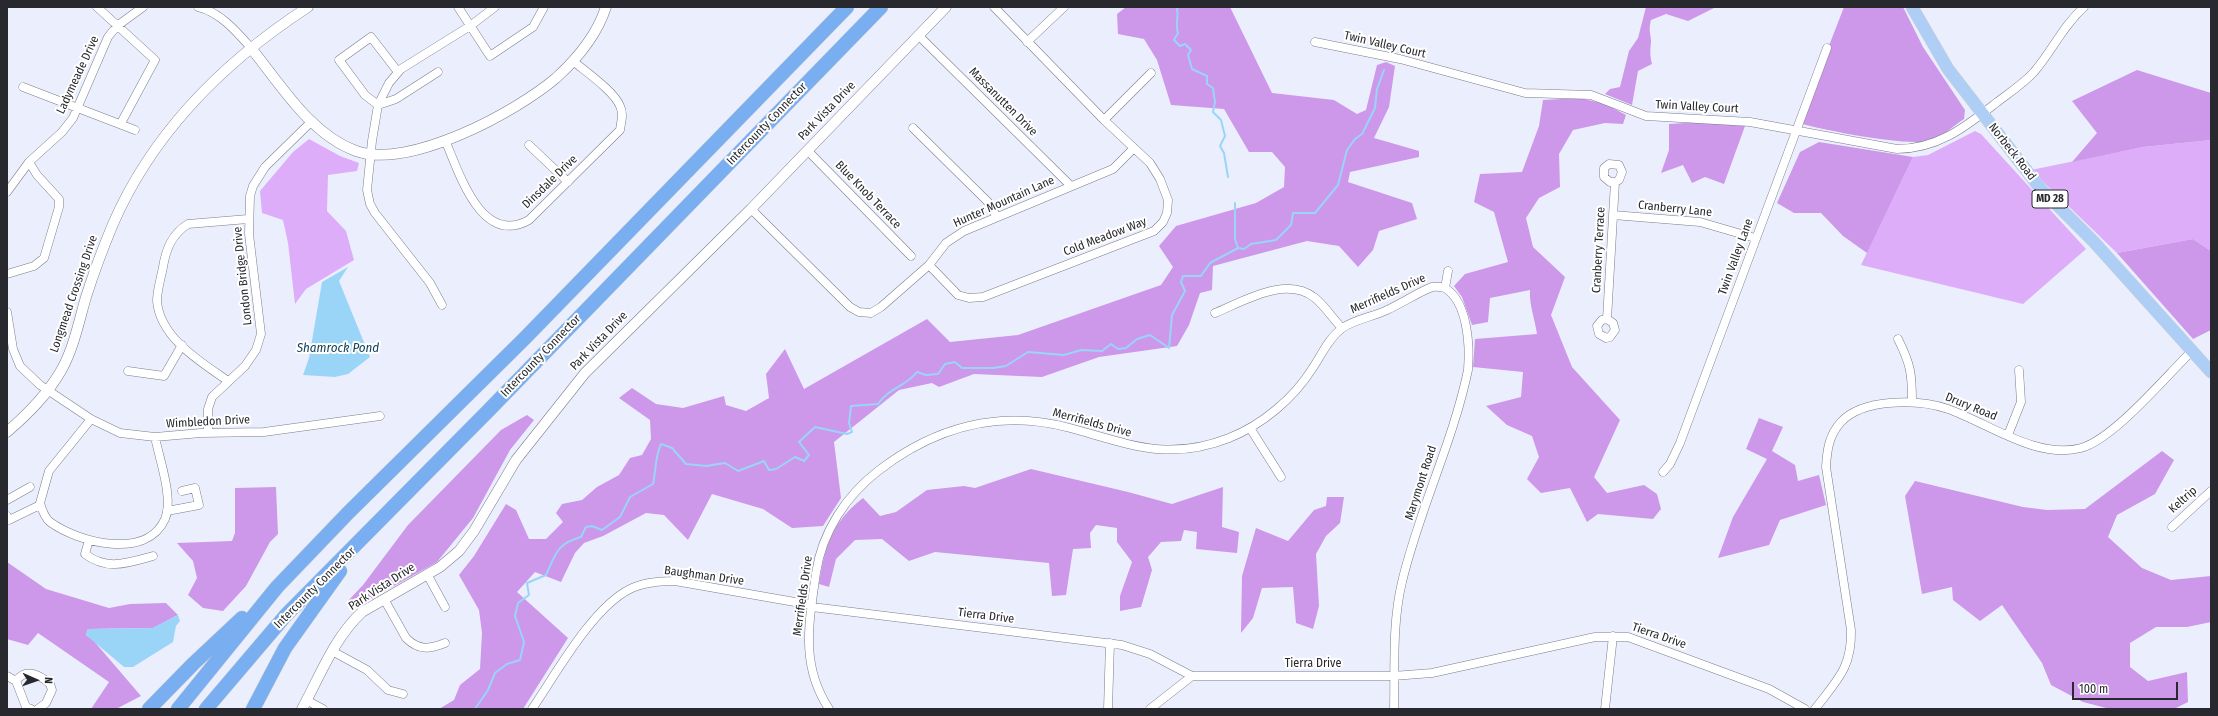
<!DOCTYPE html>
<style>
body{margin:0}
#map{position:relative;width:2218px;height:716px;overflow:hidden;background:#ebeffd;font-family:"Fira Sans Condensed",sans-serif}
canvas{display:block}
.frame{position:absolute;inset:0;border:8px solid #28292f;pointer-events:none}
.north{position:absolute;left:16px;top:660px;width:40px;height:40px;-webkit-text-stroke:3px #fff;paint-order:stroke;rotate:92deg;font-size:11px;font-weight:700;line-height:16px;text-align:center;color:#28292f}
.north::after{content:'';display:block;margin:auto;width:14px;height:18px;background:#28292f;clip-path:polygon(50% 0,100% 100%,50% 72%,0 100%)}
.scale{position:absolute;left:2072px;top:682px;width:106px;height:18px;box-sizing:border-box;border:2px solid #28292f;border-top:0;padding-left:5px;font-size:12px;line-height:14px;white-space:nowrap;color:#28292f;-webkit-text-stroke:3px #fff;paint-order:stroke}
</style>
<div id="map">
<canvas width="2218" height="716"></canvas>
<div class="frame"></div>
<div class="north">N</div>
<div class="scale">100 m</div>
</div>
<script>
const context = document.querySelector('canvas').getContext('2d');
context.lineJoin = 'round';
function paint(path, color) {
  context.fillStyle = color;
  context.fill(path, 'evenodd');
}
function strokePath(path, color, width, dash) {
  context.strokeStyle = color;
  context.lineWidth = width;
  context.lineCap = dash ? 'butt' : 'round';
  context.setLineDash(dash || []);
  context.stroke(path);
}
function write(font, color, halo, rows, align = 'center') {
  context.font = font + ' "Fira Sans Condensed",sans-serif';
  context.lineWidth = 4;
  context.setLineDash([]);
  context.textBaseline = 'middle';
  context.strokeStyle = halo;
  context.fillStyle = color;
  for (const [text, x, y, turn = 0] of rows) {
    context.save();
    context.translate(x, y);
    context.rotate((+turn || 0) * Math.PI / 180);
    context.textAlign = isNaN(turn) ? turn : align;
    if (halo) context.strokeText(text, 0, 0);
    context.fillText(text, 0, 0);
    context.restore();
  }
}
paint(new Path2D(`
 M1975,131L1981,134L2086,249L2023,304L1861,265L1913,157L1928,155Z
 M309,139L340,156L359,163L357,171L328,175L327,211L346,231L354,260L306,289L295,304L288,243L283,220L262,213L260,191L293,152Z
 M2211,140V251L2193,239L2117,253L2031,170L2143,147Z`), '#deadf9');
paint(new Path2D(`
 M1126,7H1230L1272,93L1334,100L1357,114L1366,110L1377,65L1386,62L1395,66L1389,107L1374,138L1419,151V157L1350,172L1348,182L1412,203L1417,219L1379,231L1373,250L1358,267L1339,246L1307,241L1213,266L1212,290L1200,293L1189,325L1177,346L1099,357L1042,377L974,374L939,387L932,383L899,390L834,442L841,498L823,526L792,528L763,509L712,494L688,540L664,515L646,513L603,536L584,543L575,553L561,582L535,572L517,592L568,638L523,709H439L454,700L460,685L480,669L482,633L479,610L459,575L474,556L506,504L516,510L529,539H546L563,522L556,513L562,504L582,500L597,487L619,475L630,458L642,455L651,439L650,420L619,398L632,388L656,404L683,408L724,396L726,405L746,411L769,398L766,374L785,349L804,389L927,319L950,342L1018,335L1161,285L1173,267L1159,246L1176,226L1256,203L1284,187L1285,167L1272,152H1249L1224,109L1171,105L1157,60L1144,39L1118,34L1117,14Z
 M1646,7H1716L1688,21L1666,14L1651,20C1648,32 1651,33 1651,42C1650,51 1650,56 1652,64L1638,71L1632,105L1605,94L1610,89L1620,87L1629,51L1638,38Z
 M1844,7H1903L1923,47L1965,110L1964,119C1954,125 1944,136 1933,140C1912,148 1823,130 1799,123Z
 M2137,70L2211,93V140L2143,147L2072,162L2097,133L2072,101Z
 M1580,98L1605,104L1626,115L1623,124L1605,123L1573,130L1559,154L1560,187L1539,198L1526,218L1533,247L1565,277L1551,315L1572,367L1620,420L1594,477L1607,493L1644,485L1657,494L1661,509L1653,519L1598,514L1587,522L1570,488L1541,493L1527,479L1539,457L1532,436L1507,425L1486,406L1521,397L1523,372L1473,367L1475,339L1537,334C1535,319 1529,305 1530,290L1490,298L1488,322L1472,325L1462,297L1454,286L1465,274L1508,262L1494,212L1474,202L1480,174L1522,172L1539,126L1543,100Z
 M1701,122L1745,126L1724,184L1705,177L1692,183L1683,165L1661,173L1669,150V124Z
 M1819,142L1913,157L1867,253L1843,236L1821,213H1794L1777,203L1800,152Z
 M2193,239L2211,251V330L2193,339L2117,253Z
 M527,415L534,420L510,450L473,518L437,562L353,609L347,602L363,585L408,525L501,430Z
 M1759,418L1783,427L1772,451L1795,465L1798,481L1819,475L1826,505L1780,520L1769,545L1718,558L1733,517L1767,459L1746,449Z
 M2162,451L2174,460L2155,494L2117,515L2108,537L2142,568L2171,580L2211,576V622L2187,627H2156L2130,643V667L2148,681L2187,672L2188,702L2174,709H2110L2083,702L2051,685L2042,663L2002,605L1980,621L1953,600L1952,587L1922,594L1905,496L1915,481L2023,507L2047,510L2085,509Z
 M1031,469L1128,492L1172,504L1223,487L1222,527L1239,532L1237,553L1196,549L1197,532L1184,530L1181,541L1161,542L1148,557L1152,570L1141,607L1120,611V596L1132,562L1117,542V528L1096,525L1090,533L1091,548L1073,549L1066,595L1052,596L1049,563L935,552L909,561L882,539L855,540L836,559L829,587L819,584C825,546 832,522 863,498L880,516L896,512L927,490L964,486L975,488Z
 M276,487L278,534L270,542L246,586L223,611L203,608L188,595L197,578L193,561L177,543L232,541L235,533V488Z
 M1327,497H1344L1340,523L1326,536L1316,554L1319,606L1313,629L1296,623L1293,587L1262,588L1253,618L1241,633L1242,576L1256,528L1288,541L1314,510L1326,506Z
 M7,562L46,589L109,608L130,604L166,603L178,615L153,628L88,629L86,635L93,640L141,696L116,709H91L109,682L38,633L28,645L7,639Z`), '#cd97ea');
paint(new Path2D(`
 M348,267L339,281L370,357L348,374L335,377L303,375L309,358L322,282Z
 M178,615L180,621L176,626L173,642L133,667H124L86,635L88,629L153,628Z`), '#9ad5f8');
strokePath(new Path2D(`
 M1179,7L1177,9C1179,18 1175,24 1178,33L1174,40L1180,46L1185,44L1191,50L1188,55L1192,69L1207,76V84L1213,88L1215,102L1213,112L1221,120L1225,136L1220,146L1224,153L1228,177
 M1238,248L1244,249L1251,244L1276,240L1291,225L1293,213H1315L1338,185L1347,150L1355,139L1362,134L1375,108L1377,89L1384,70
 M475,709L488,690L495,673L507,664L520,660L524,642L515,616L518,603L529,595L527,583L546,575C556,554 556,544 581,537L586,527L592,526L602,530L620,517L630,497L653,484C656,470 655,457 661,444L672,448L686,464L706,466L725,463L738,471L764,461L769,470L776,469L795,457L804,461L809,455L799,442L815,427L847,434L852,432L849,423L851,406L878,404C890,387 905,387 917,372L926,375L938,374L945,364L955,362L962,368H993L1006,366L1028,352L1064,355L1081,350L1102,351L1111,344L1118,349L1126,348L1137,339L1150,335L1169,348L1172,315L1185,291L1181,282L1183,276H1201L1210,263L1238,248L1235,239V203`), '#9ad5f8', 2);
const minor = new Path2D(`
 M97,7L155,60L121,123
 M198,7C220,12 237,32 251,48
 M458,7L490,56L533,27L544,7
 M918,35L1071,186
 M1027,42L1064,7
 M1315,42L1400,59L1525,93L1591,95L1646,116L1750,122L1897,149C1938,149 1965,127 1996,103C2009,93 2023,84 2034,72C2053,50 2062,27 2084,7
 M398,72L371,37L339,60L365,95L378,105L396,99L438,72
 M23,87L135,130
 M1104,120L1151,73
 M913,128L988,202L997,217
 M445,140C459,172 481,247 529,220L620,130C621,122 624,114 620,106C614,91 586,72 573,61
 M529,145L568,182
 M807,150L911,256
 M7,192L29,162L62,132L73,118L108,37L117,26L143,7
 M751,209L850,307L859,312L871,313L881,307L929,265L946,243L964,231L1113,169L1134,148
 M1613,215L1700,222L1755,238
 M929,265L958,295L969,298L983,297L1154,231L1163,222L1167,213L1168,200L1160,179L1150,163L1104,120L994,7
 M7,274L34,266L44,258L59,207V199L37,175L29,162
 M442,305L430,283L375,213L370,204L367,190L372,141L378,105L389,83L401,69L470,26L495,7
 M7,312L13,349L20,366L40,385L91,419L120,433L155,437L201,433L264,432L380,416
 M1215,313C1244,301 1286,275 1315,298C1325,306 1333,319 1342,328
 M1607,319L1613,323L1615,330L1610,337L1606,338L1599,334L1597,326L1602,320L1607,319L1615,182L1619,180L1622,172L1619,165L1609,164L1604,168V177L1610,182H1615
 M1898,339C1911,365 1912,374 1912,402
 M128,371L164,376L182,345
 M228,381C201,362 160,338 157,301C157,290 161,278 163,267C166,249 172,234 188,224L248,219
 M91,419L49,471L40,503C42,510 45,518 50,522C79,543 147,560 165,519C174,499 159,458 155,437
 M1250,428L1281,477
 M208,433V409L212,397L245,366L256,350L261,334L249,234L250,196L253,186L265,167L312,121
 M2008,435L2021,402L2019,370
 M1663,472L1670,464L1680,443L1827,48
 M7,500L30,487
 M167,511L199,505L195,488L182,491
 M7,516L9,520L40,505
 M2172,527L2211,491
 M89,540L85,554C107,571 128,563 153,556
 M427,574L445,607
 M384,599L406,638C419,651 430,649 445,643
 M812,607L1122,645L1150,654L1192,676H1393L1432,673L1595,637H1628L1769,689L1805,709
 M332,651L367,670L388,690L403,694
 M7,676L16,681
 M306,700L323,709
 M31,709L26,707L16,681C26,667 40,675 50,684L52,690L46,703L38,709
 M532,709C556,674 592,608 630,589C644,582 659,581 675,581L812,605
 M829,709C800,665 809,623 816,573C822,532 846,496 878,471C935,427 1000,409 1070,428C1129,444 1168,462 1229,438C1262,425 1294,398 1312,369C1321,356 1328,339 1341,329C1354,319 1373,317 1387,310C1402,303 1417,293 1432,287C1437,286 1441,287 1445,288
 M1108,709L1110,643
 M1150,709L1192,676
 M1394,709C1395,666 1392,624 1402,582C1419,510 1453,442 1468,370C1470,346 1468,302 1445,288L1448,271
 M1605,709L1613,636
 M1815,709C1837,680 1852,668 1851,630L1826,467C1827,450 1829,435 1841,422C1863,398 1919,399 1948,409C1988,423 2037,460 2081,448C2114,439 2166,376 2192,351`);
const tertiary = new Path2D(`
 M251,48C281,85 310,134 356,151C409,170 516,112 556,78C578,58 597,35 606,7
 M7,432C29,413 48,394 62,369C74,347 79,321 86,297C94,272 103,248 113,224C153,132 225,61 308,7
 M302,709C320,676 334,638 362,612L440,567L459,551L474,531L516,460L585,373L751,209L946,7`);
const primary = new Path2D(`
 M1912,7L1948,69L2040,188L2094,242L2211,372`);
const motorway = new Path2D(`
 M149,709L193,664L242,618
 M178,709L277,587L348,513L526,337L847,7
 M206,709L286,615L489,410L881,7
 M253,709L285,648L340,571`);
strokePath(minor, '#7a7d8a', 9);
strokePath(tertiary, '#7a7d8a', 11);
strokePath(primary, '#d0d0d1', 13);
strokePath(motorway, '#d0d0d1', 15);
strokePath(minor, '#fff', 8);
strokePath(tertiary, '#fff', 10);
strokePath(primary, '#afcef6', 12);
strokePath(motorway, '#79aef0', 14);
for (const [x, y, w] of [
 [2050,199,36]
]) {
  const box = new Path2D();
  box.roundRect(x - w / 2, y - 9, w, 18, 3);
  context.fillStyle = '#fff';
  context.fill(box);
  strokePath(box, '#28292f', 1);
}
write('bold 11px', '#28292f', null, [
 ["MD 28",2050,199]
]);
write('12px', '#28292f', '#fff', [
 ["Twin Valley Court",1385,45,13],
 ["Ladymeade Drive",78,75,-65],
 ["Massanutten Drive",1003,102,45],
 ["Twin Valley Court",1697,107,3],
 ["Park Vista Drive",827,111,-46],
 ["Intercounty Connector",767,124,-46],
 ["Norbeck Road",2012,152,52],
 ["Dinsdale Drive",550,182,-44],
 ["Blue Knob Terrace",868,195,46],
 ["Hunter Mountain Lane",1004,202,-24],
 ["Cranberry Lane",1675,209,6],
 ["Cold Meadow Way",1105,237,-21],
 ["Cranberry Terrace",1599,250,-87],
 ["Twin Valley Lane",1736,257,-70],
 ["London Bridge Drive",243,276,-96],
 ["Longmead Crossing Drive",74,294,-71],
 ["Merrifields Drive",1388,294,-24],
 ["Park Vista Drive",599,341,-46],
 ["Intercounty Connector",541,356,-46],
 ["Drury Road",1971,407,22],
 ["Wimbledon Drive",208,422,-3],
 ["Merrifields Drive",1092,423,15],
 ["Marymont Road",1421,483,-72],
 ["Keltrip",2183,500,-42],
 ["Baughman Drive",704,576,8],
 ["Park Vista Drive",382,587,-33],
 ["Intercounty Connector",315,588,-45],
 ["Merrifields Drive",803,596,-82],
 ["Tierra Drive",986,616,7],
 ["Tierra Drive",1659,636,19],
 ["Tierra Drive",1313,664]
]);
write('italic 13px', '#134259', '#fff', [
 ["Shamrock Pond",338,348]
]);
</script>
